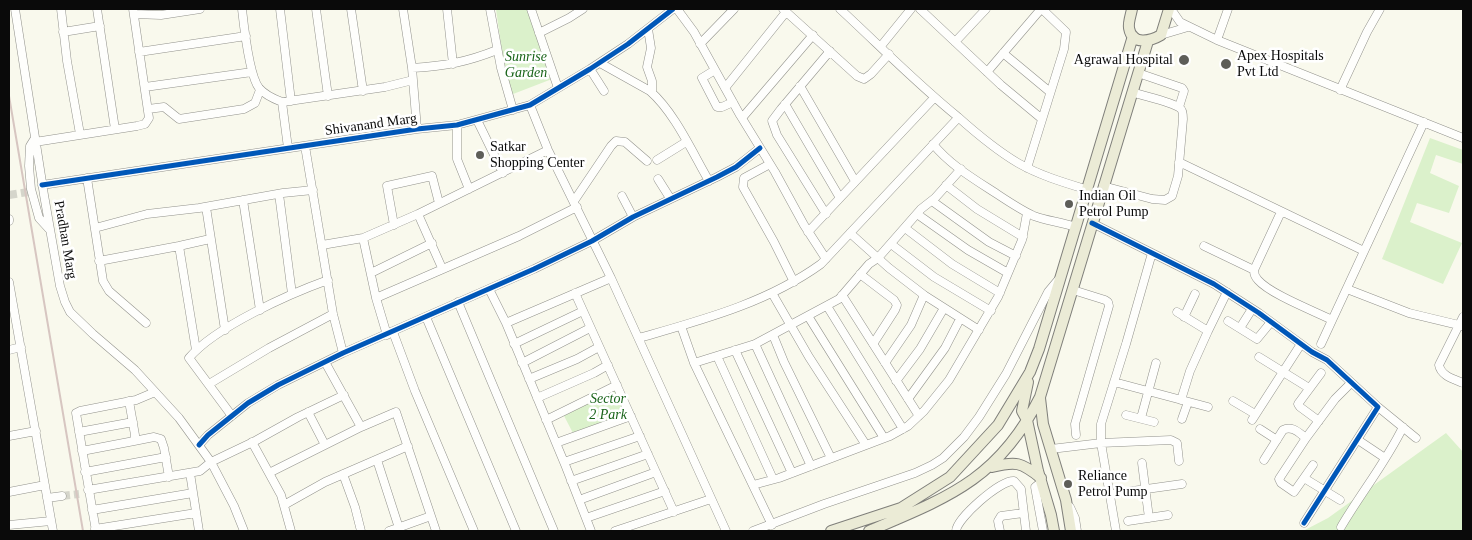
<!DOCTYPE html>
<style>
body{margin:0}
#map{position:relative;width:1472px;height:540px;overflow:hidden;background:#f9f9ed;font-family:Georgia,serif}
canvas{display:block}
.frame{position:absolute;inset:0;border:10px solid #0a0a0a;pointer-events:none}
</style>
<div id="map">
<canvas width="1472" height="540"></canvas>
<div class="frame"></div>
</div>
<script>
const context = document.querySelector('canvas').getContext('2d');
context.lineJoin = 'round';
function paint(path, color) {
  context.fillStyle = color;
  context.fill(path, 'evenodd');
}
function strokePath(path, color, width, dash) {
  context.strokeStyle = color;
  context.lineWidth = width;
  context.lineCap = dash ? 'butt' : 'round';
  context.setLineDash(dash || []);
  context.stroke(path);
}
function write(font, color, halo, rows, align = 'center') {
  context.font = font + ' Georgia,serif';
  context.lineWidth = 5;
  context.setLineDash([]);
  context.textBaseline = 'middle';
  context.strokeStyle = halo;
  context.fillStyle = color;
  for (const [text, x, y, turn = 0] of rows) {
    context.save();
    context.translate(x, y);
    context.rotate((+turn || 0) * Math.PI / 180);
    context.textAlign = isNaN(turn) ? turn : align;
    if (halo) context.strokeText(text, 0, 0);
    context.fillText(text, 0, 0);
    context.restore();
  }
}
paint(new Path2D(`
 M496,9H531L552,79L508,96Z
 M1430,138L1463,150V164L1436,155L1430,173L1459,186L1449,213L1417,203L1410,222L1462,243L1443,284L1382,259Z
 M616,387L630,416L574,435L562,412Z
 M1446,433L1463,452V531H1303L1328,518Z`), '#dbf1cb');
strokePath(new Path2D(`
 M9,195L28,192
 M62,496L79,494`), '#d5d5cb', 8, [8, 4]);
const minor = new Path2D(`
 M15,9L44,195L60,286L65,302L70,312L93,334L135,370L179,418L211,462L234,506L244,531
 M61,9L67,61L80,134
 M97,9L115,129
 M242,9C244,27 249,75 259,88C265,95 274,99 282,102L385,87L413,80
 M280,9L291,101
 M316,9L328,96
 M351,9L363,91
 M403,9L412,68L417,129
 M447,9L453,64
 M490,9L501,68L513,110
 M531,9L558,88
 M677,9L694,32L740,115L775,172L804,225L826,259
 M783,9L857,76L864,79L871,74L889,54
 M840,9C879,45 916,83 958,117C977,134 996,150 1018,163C1039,175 1062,182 1085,189
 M920,9L1001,85L1042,119
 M1171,9L1180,22L1217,40L1463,138
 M134,14L161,15L200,9
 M648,29L651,48L647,67L652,81V92
 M63,32L100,26
 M539,33L569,18L583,9
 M1161,35L1188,27
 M1217,40L1228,9
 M955,42L986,9
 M700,44L734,9
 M881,46L911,9
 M139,52L246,36
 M1003,53L1050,92
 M600,63L650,91C675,113 692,152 709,181
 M412,68C445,66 467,62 497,50
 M590,69L604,91
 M715,70L702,78L717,107H722L733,102
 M987,72L1041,9
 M1138,73L1182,88L1184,91L1179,107
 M800,86L855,181
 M145,87L252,72
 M725,88L786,12
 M1340,90L1367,32L1380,9
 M282,102L288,148
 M785,104L840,198
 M530,105L548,150L611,278L726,531
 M148,109L164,107L179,119L244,109L255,103L260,90
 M742,118L813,35
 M477,120L503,173
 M457,125V159L469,189
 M35,138L30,146L29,166L31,189L39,218L49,229
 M35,142L137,126L145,124L149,118L133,9
 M933,144C950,165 974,179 997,194C1009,202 1021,210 1034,216C1047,221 1062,222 1075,227
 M305,146L333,314L343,353
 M657,160L686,142
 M1179,162L1364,251
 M770,164L744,178L743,187L774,242L794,282
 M1027,168L1064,49L1066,32L1042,9
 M87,178L103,281L109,291L146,323
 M658,179L670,198
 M42,185L417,129L457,125L530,105L590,69L628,44L673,9
 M946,185L977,209L1023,237
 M1103,186L1152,199L1165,200L1172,196L1178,176L1183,119C1183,115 1183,110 1180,108C1172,102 1143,96 1132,92
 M279,194L292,294
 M622,196L633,217
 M243,200L260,310
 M574,201L611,146L616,141L625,142L647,161
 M932,201L989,242L1016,256
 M206,207L225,330
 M1281,212L1254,270C1254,274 1255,277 1258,280C1270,294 1314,311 1332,320
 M418,214L442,268
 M826,214L777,135L772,121L781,109L830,51
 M917,214L968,250L1008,273
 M9,219V221
 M1092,223L1214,284L1259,313L1312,352L1327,360L1378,407L1304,523
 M394,225L387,186L432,176L439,203
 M95,228L147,214L199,208L283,193L313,190
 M905,228L952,264L1000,293
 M808,232L934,98
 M850,233L889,268L924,295L979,330
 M363,238L376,298L387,335
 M891,244L934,277L991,311
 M322,245L363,238L418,214L548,150
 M1204,246L1254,270
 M99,261L179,246
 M371,273L432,243
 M860,274L894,300L897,305L895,310L873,344
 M9,282L53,531
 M489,289L506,323L566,467L591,531
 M1347,289L1409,313L1463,326
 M1073,290L1105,300L1108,302L1109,306L1075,424L1076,435
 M575,293L674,512
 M772,293L809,357L866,445
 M842,295L919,416
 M376,298L519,236L577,207
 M458,302L554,531
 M827,306L903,429
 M1177,312L1208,331L1227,292
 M808,316L884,438
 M426,317L516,531
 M1184,317L1195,294
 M1463,317L1439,365C1441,376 1454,379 1463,383
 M1228,321L1257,339L1271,322
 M506,323L611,278
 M681,326L694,363L772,525
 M1240,328L1252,309
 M393,332L415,391L474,531
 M773,335L784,362L831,458
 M639,338C702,320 767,303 821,264L958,118
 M514,344L583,311
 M755,344L811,466
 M1321,344L1424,122
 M9,350L21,347
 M196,350L179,246L210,239
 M735,350L792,473
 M717,356L773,479
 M1259,357L1309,388
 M325,362L361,427
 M522,363L590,328
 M694,363L755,344L839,299L869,264L878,258L921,209L935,198L961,169
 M885,363L911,325L924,295
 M529,379L577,359L599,347
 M896,381L920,349L944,308
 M1114,382L1208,407
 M209,384L269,348L333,314
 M537,398L594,373L608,365
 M908,399L945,348L960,319
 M1181,400L1190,371L1208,331
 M1233,401L1255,414
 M1378,407L1416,438
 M308,412L325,445
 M1126,415L1154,422
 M232,416L189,358C215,327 289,294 328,280
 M1141,418L1156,363
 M1182,419L1188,402
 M546,420L617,385
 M1252,420L1301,344
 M1319,421L1300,407L1298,404L1321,373
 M1260,429L1277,440
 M79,432L133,422
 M9,436L36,431
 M1358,440L1385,458
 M134,441L154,437L161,439L164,448L169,477
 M252,442L281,495L291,531
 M556,443L631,416
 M199,445L208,435L248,403L278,385L343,353L534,269L592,241L633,217L717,177L736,167L760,148
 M1051,449L1101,443L1171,440L1177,443L1179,461
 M82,451L134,441L135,435L129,401
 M377,460L399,528
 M1264,460L1283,430C1292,425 1299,433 1306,438
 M564,462L640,436
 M1142,463L1149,518
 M1313,465L1294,492L1281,483L1279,479L1306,438L1335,399L1351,383
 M85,472L166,457
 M190,473L199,531
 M269,473L361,427L396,412L436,531
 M343,474L355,507L361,531
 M1304,478L1340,500
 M571,481L648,454
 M1042,482L1035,487L1043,531
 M753,485L779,478L890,436L908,426L924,411L949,380L998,297L1022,240L1027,213
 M88,490L200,471L211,462L255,441L298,417L344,395
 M9,492L45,485
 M1111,494L1182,484
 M47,498L62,496
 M579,500L656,472
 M284,505L325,482L408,446
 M1070,507L1075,518L1077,531
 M92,510L193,493
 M586,518L665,491
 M1128,521L1168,515
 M9,525L51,521
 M1341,527C1361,493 1386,462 1403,427
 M95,529L196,513
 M96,531L76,413L80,411L136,400L155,392
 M389,531L431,516
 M615,531L711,499
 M753,531L824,504L915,473L932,465L943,458L964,437L979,417L1006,374L1048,292L1058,280
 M956,531C957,518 1000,480 1014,481L1021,489L1026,531
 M1000,531L998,521L1001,516L1023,513
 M1116,531L1101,443V424L1126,344L1152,253`);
const major = new Path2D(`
 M1132,9C1131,15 1128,22 1129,28C1132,46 1151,41 1161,35L1169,9
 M1028,382L1022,411L1027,420L1038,471L1051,515L1054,531
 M1040,398L1043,424L1066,500L1071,531
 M992,467C1016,461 1021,462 1041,478
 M831,531L901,508L950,477L998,425L1030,372L1039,349L1133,36
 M869,531C949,497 999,479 1040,397L1148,41`);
strokePath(minor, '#92928c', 9);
strokePath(major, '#7f7f7a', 12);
strokePath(minor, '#fefefc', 8);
strokePath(major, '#ebebd6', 10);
strokePath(new Path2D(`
 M9,96L83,531`), '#d7c6c1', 2);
strokePath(new Path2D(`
 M42,185L417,129L457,125L530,105L590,69L628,44L673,9
 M1092,223L1214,284L1259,313L1312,352L1327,360L1378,407L1304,523
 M199,445L208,435L248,403L278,385L343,353L534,269L592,241L633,217L717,177L736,167L760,148`), '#0057b8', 5);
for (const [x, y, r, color] of [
 [1184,60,6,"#5e5e59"],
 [1226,64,6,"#5e5e59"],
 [480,155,5,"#5e5e59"],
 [1069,204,5,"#5e5e59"],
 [1068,484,5,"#5e5e59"]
]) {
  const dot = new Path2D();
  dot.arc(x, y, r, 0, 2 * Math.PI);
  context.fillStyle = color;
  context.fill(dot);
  strokePath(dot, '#fff', 2);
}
write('14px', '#0a0a0a', '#fff', [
 ["Apex Hospitals",1237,56],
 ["Pvt Ltd",1237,72],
 ["Agrawal Hospital",1173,60,"right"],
 ["Satkar",490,147],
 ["Shopping Center",490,163],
 ["Indian Oil",1079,196],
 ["Petrol Pump",1079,212],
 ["Reliance",1078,476],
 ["Petrol Pump",1078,492]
], 'left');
write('italic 14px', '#196419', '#fff', [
 ["Sunrise",526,57],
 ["Garden",526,73],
 ["Sector",608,399],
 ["2 Park",608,415]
]);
write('14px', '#0a0a0a', '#fff', [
 ["Shivanand Marg",371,125,-8],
 ["Pradhan Marg",65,240,80]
]);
</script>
